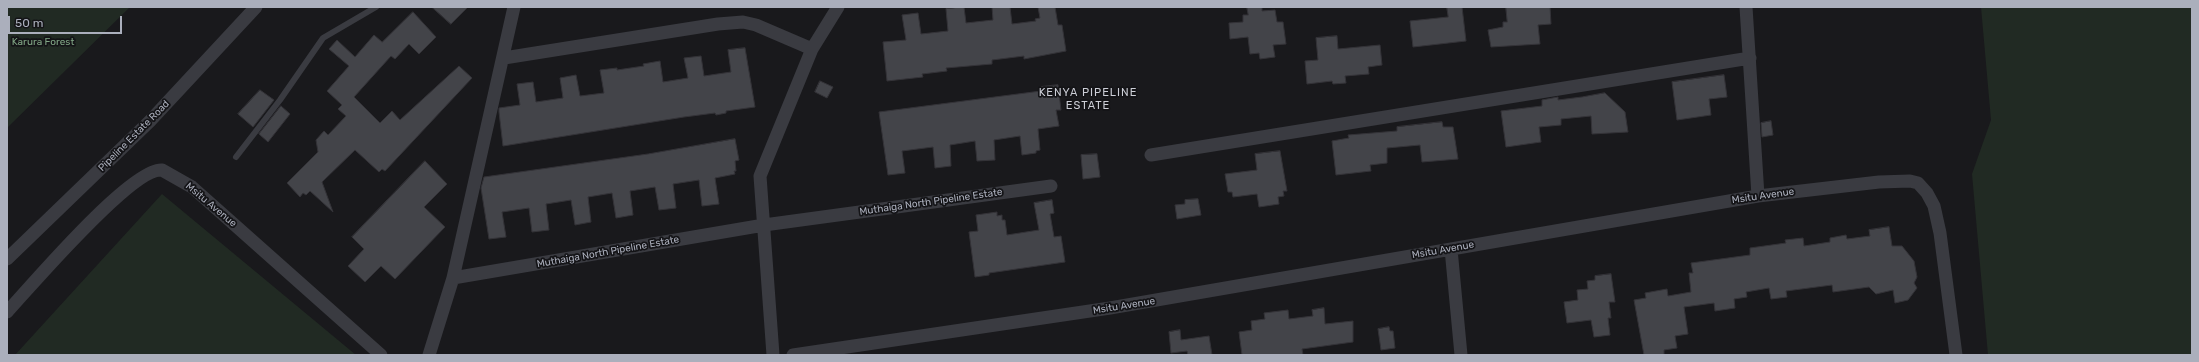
<!DOCTYPE html>
<style>
body{margin:0}
#map{position:relative;width:2199px;height:362px;overflow:hidden;background:#19191c;font-family:Rubik,sans-serif}
canvas{display:block}
.frame{position:absolute;inset:0;border:8px solid #abafbc;pointer-events:none}
.scale{position:absolute;left:8px;top:16px;width:114px;height:18px;box-sizing:border-box;border:2px solid #abafbc;border-top:0;padding-left:5px;font-size:12px;line-height:14px;white-space:nowrap;color:#abafbc;-webkit-text-stroke:3px #141417;paint-order:stroke}
</style>
<div id="map">
<canvas width="2199" height="362"></canvas>
<div class="frame"></div>
<div class="scale">50 m</div>
</div>
<script>
const context = document.querySelector('canvas').getContext('2d');
context.lineJoin = 'round';
function paint(path, color) {
  context.fillStyle = color;
  context.fill(path, 'evenodd');
}
function strokePath(path, color, width, dash) {
  context.strokeStyle = color;
  context.lineWidth = width;
  context.lineCap = dash ? 'butt' : 'round';
  context.setLineDash(dash || []);
  context.stroke(path);
}
function write(font, color, halo, rows, align = 'center') {
  context.font = font + ' Rubik,sans-serif';
  context.lineWidth = 3.5;
  context.setLineDash([]);
  context.textBaseline = 'middle';
  context.strokeStyle = halo;
  context.fillStyle = color;
  for (const [text, x, y, turn = 0] of rows) {
    context.save();
    context.translate(x, y);
    context.rotate((+turn || 0) * Math.PI / 180);
    context.textAlign = isNaN(turn) ? turn : align;
    if (halo) context.strokeText(text, 0, 0);
    context.fillText(text, 0, 0);
    context.restore();
  }
}
paint(new Path2D(`
 M7,7H130L7,128Z
 M1981,7H2192V355H1988L1972,174L1991,120Z
 M162,194L356,355H15Z`), '#212a23');
const building = new Path2D(`
 M432,7H468L451,24Z
 M964,7L966,23L993,20L992,7H1010L1012,24L1036,21L1035,19L1040,18L1038,7H1055L1058,25H1062L1066,51L1024,59V56L992,60V64L946,68L947,71L922,74L923,77L887,81L883,42L906,40L902,15L918,13L921,34L948,31L946,9Z
 M1247,7H1262V11L1275,10L1277,22H1283L1286,44L1273,45L1275,57L1260,59L1259,53L1250,54L1248,37L1230,39L1229,23L1243,22V15H1248Z
 M1447,7H1462L1466,41L1413,47L1410,21L1448,17Z
 M1506,7H1550L1551,24L1538,25L1540,44L1491,47L1488,30L1503,27V22H1507Z
 M413,12L436,37L419,54L409,44L395,59L391,56L354,97L380,123L392,111L400,120L459,66L472,78L385,171L382,169L379,172L355,150L322,182L333,212L310,191L306,195L303,193L300,197L287,183L318,152L316,140L324,131L328,135L346,116L338,109L342,105L327,91L349,66L329,49L337,40L355,57L374,35L382,42Z
 M1337,36L1338,49L1380,45L1382,65L1368,67L1369,74L1345,76L1346,83L1333,84L1332,81L1307,84L1305,61L1318,60L1316,38Z
 M745,48L755,107L726,111V113L716,115L715,113L684,117L503,146L499,112V108L520,105L517,84L533,82L536,102L563,98L560,78L576,75L580,96L604,93L600,70L617,68V70L644,66L643,64L660,61L663,82L688,78L684,58L701,56L704,76L731,72L728,50Z
 M1724,75L1727,97L1709,99L1711,115L1677,120L1672,82Z
 M820,81L833,87L827,98L815,92Z
 M1058,85L1061,110H1056L1059,126L1038,129L1040,150L1036,151V153L1022,155L1020,136L994,140L995,160L977,161L975,141L950,145L951,166L935,168L933,147L902,151L905,173L888,175L879,112L1041,91V87Z
 M260,90L274,100L253,127L238,114Z
 M1605,93L1625,112L1628,132L1592,134L1591,116L1561,119V125L1539,127L1541,142L1506,147L1501,111L1542,106V100L1558,97V100L1582,97Z
 M281,106L290,114L268,142L259,134Z
 M1771,121L1773,135L1762,137L1761,123Z
 M1442,122L1443,127H1453L1458,159L1422,162L1420,145L1387,148V163L1370,165L1371,171L1336,175L1332,141L1349,138L1348,135L1397,131V127Z
 M735,139L739,160L735,161L736,171H734L735,174L715,178L719,204L702,206L699,180L673,184L676,208L659,210L655,187L630,191L633,215L616,218L612,193L588,197L591,222L575,225L571,200L546,204L549,230L532,232L529,208L502,212L506,237L489,239L481,188L484,177L648,154Z
 M1280,151L1287,191H1283L1284,196L1278,197L1279,204L1259,207L1257,194L1233,197L1232,192H1228L1225,174L1257,170L1255,154Z
 M1097,154L1100,177L1083,179L1081,155Z
 M425,161L447,184L424,207L445,227L395,279L381,266L365,282L348,266L364,249L352,237Z
 M1198,199L1201,215L1177,219L1175,205L1185,204V200Z
 M1052,200L1054,213L1050,214L1054,237L1061,236L1065,262L989,273V275L975,277L969,232L978,231L976,215L997,212V216L1002,215V220H1005L1007,235L1039,230L1034,203Z
 M1889,227L1892,246H1902L1914,261L1917,277L1914,283L1917,288L1908,300L1895,303L1893,290L1876,294L1869,287L1833,292L1832,285L1786,291L1787,297L1771,299L1769,288L1746,292L1747,297L1734,299L1735,308L1715,311L1714,303L1684,307L1688,334L1675,336L1677,348L1664,350V355H1644L1634,300L1646,298L1645,293L1667,289L1668,296L1691,292L1689,273H1693L1691,263L1750,255V248L1786,243L1785,240L1803,238L1804,246L1830,242V238L1846,235L1847,239L1870,236L1869,230Z
 M1611,274L1615,302H1609L1611,318H1608L1610,335L1594,337L1591,320L1567,323L1564,302L1578,300L1577,290L1588,289L1587,281L1595,280V276Z
 M1324,308L1325,324L1353,321V342L1302,349L1303,355H1242L1239,332L1252,330L1251,321L1265,319L1264,313L1288,310L1289,319L1313,316L1312,310Z
 M1389,327L1390,331H1393L1395,348L1381,350L1378,329Z
 M1180,330L1181,340L1209,336L1212,355H1188L1187,351L1171,353L1169,332Z`);
paint(building, '#434449');
strokePath(building, '#343338', 1);
strokePath(new Path2D(`
 M236,157L280,100L323,38L376,7`), '#3a3b41', 6);
strokePath(new Path2D(`
 M1746,7L1758,196
 M504,58L718,24L743,22L756,25L812,49
 M1151,155L1750,58
 M1451,249L1461,355
 M7,259L150,121L256,7
 M453,278L764,225L1051,186
 M7,312C31,286 132,167 162,170L192,187L381,355
 M429,355L453,278L514,7
 M773,355L760,176L812,49L838,7
 M793,355L1110,308L1758,196L1879,182L1910,181L1918,183L1927,193L1934,206L1940,233L1956,355`), '#3a3b41', 13);
write('10px', '#82a786', '#141417', [
 ["Karura Forest",43,42]
]);
write('10px', '#abafbc', '#141417', [
 ["Pipeline Estate Road",134,136,-45],
 ["Msitu Avenue",1763,196,-8],
 ["Muthaiga North Pipeline Estate",931,202,-8],
 ["Msitu Avenue",211,205,40],
 ["Msitu Avenue",1443,250,-10],
 ["Muthaiga North Pipeline Estate",608,252,-10],
 ["Msitu Avenue",1124,306,-9]
]);
context.letterSpacing = '1px';
write('11px', '#cdcfd7', '#141417', [
 ["KENYA PIPELINE",1088,93],
 ["ESTATE",1088,106]
]);
context.letterSpacing = '0px';
</script>
